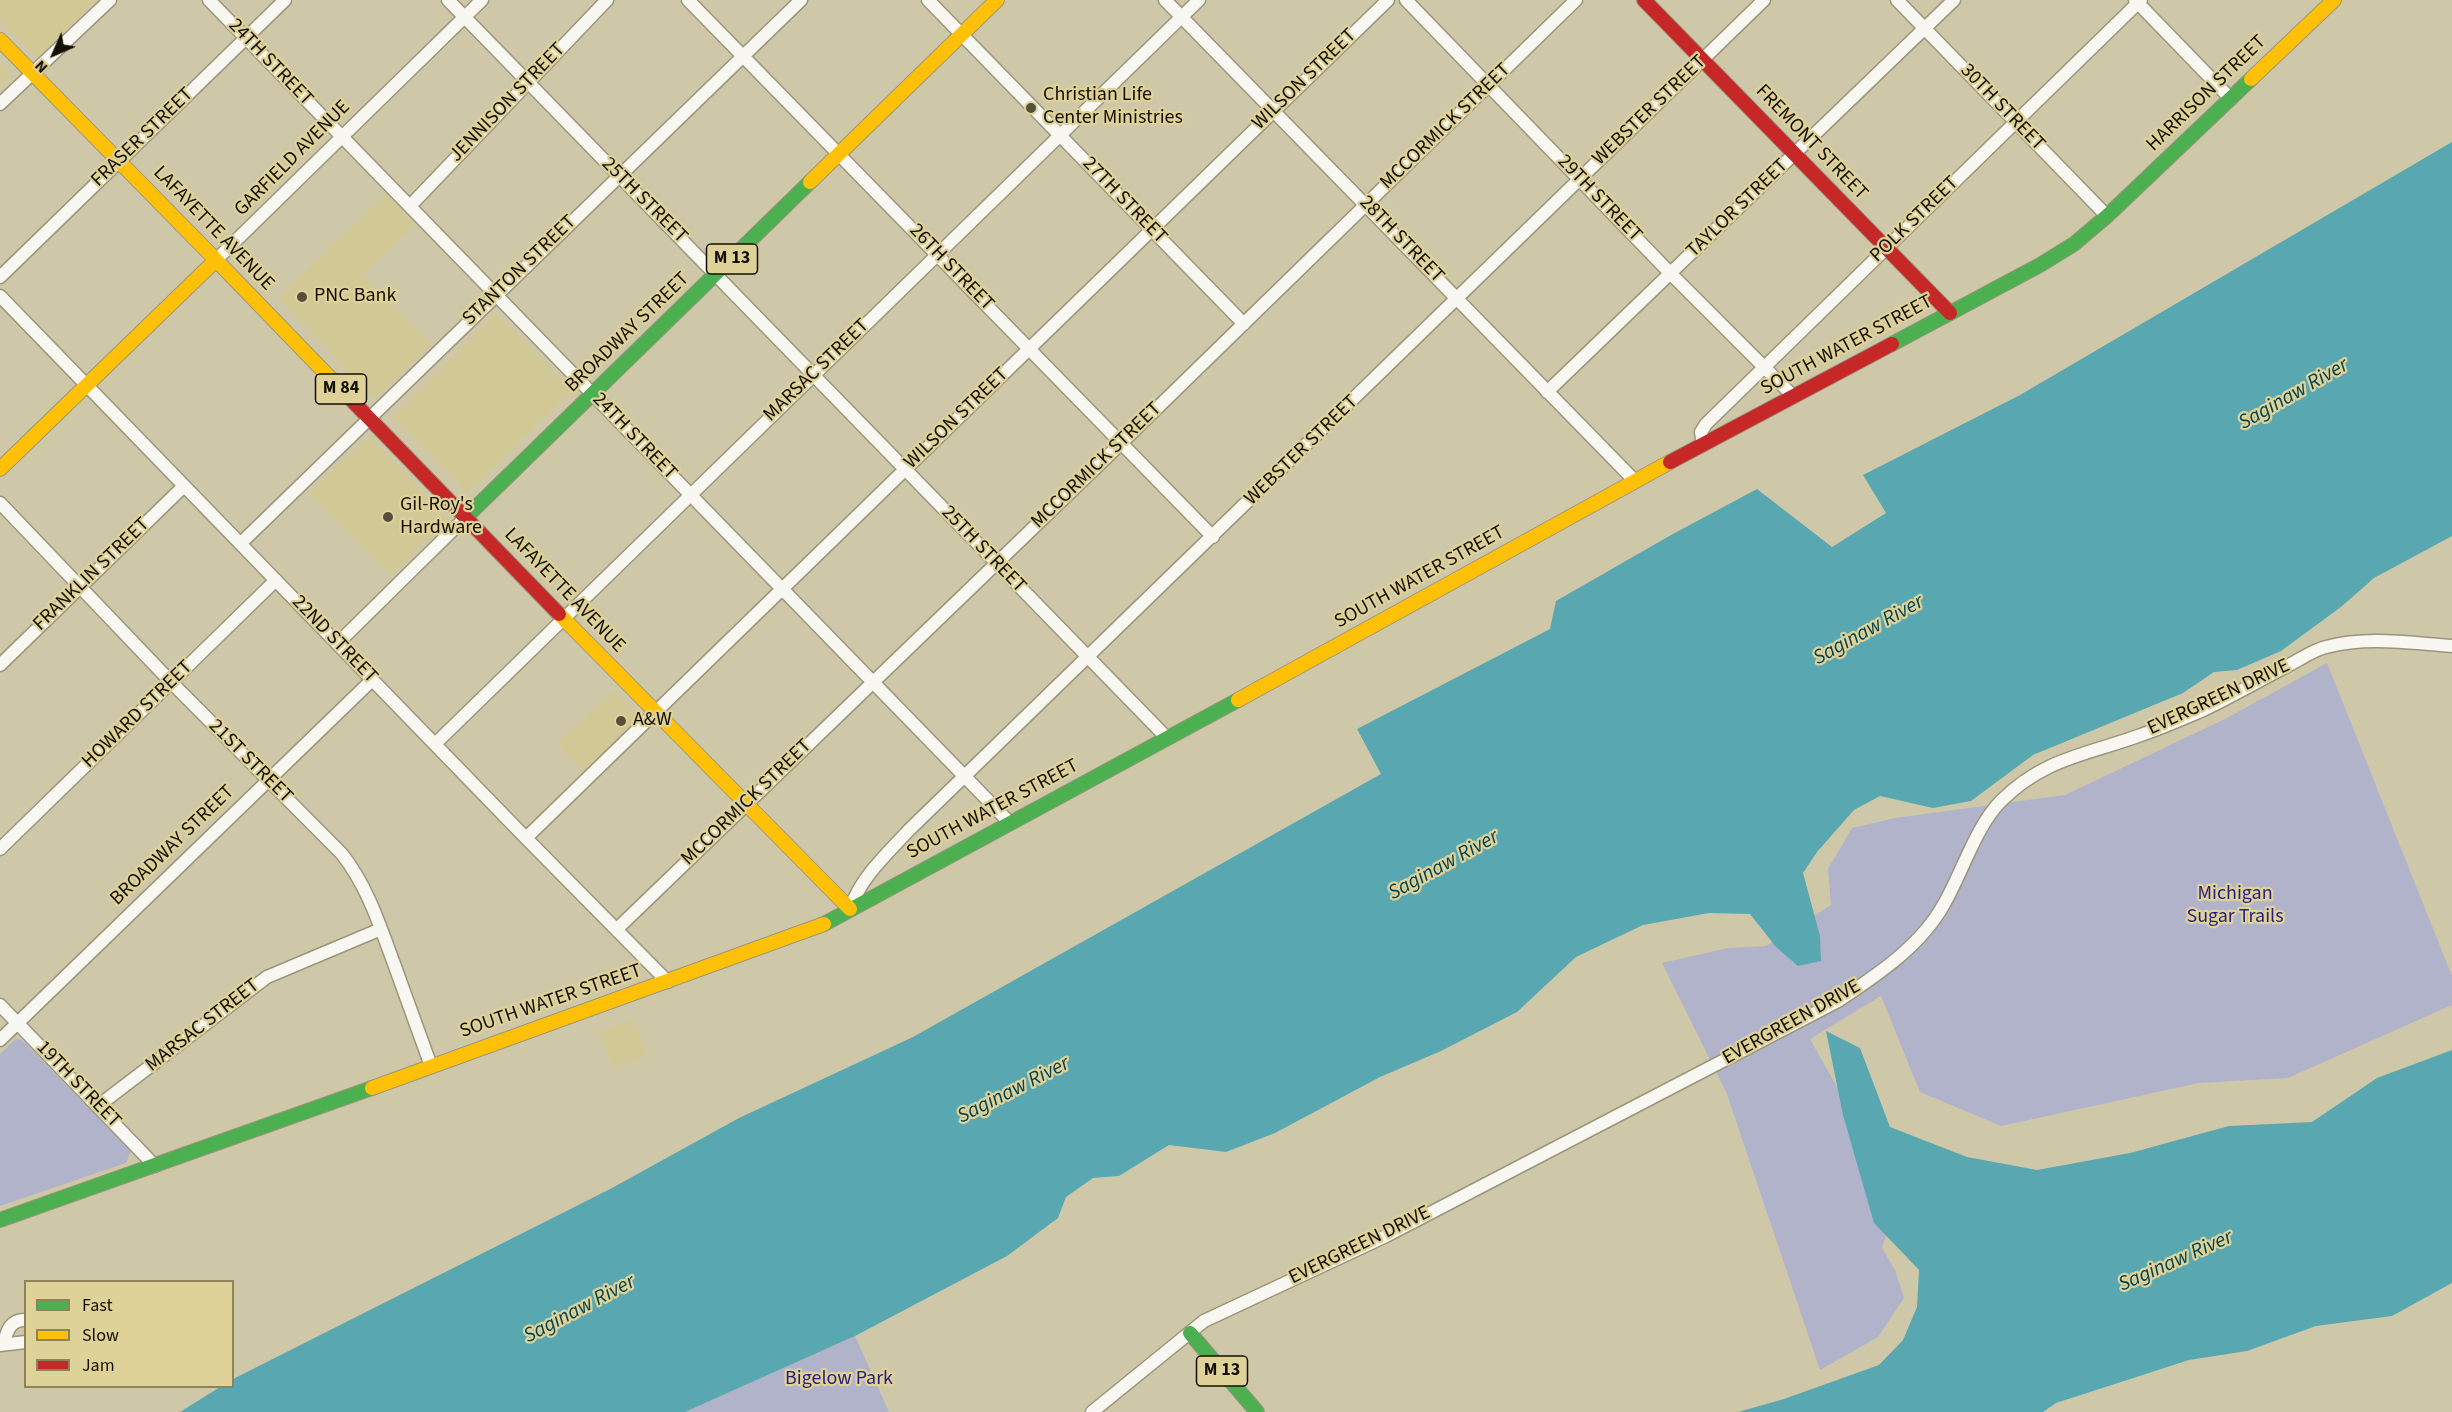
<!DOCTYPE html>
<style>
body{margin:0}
#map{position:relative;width:2452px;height:1412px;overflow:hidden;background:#cfc8a8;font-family:"Source Sans 3",sans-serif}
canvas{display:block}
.legend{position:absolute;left:24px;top:1280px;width:210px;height:108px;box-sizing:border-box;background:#ded299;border:2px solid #8d845c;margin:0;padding:8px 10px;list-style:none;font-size:18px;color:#140f00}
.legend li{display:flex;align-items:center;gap:12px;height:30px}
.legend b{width:30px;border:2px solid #8d845c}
.north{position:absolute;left:24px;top:24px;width:60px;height:60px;-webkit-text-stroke:4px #ded299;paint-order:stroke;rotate:225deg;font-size:16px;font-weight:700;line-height:24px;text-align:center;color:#140f00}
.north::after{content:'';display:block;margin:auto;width:21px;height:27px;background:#140f00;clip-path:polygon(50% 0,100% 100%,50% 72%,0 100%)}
</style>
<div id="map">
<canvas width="2452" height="1412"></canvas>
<ul class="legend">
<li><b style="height:8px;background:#4caf50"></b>Fast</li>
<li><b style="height:8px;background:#ffc107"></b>Slow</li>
<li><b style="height:8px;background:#c62828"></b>Jam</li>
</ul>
<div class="north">N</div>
</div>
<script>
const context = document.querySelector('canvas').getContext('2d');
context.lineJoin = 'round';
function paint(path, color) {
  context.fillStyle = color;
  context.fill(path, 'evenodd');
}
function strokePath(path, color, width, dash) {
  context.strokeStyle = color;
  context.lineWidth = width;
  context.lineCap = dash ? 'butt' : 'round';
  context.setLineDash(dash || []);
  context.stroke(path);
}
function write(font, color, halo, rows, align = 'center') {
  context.font = font + ' "Source Sans 3",sans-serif';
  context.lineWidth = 4.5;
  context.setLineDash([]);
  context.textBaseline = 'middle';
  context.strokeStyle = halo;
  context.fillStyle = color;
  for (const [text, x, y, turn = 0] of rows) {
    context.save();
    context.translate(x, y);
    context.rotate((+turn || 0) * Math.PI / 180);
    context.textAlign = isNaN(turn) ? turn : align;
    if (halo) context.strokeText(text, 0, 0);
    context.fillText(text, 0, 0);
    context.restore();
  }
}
paint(new Path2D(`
 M0,0H95L38,59L0,21Z
 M0,63L12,75L0,87Z
 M386,194L415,224L363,274L431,345L374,398L278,297Z
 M496,313L571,391L467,493L393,416Z
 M369,437L450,519L392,575L309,493Z
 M614,690L640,718L584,771L557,743Z
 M634,1019L648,1056L613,1068L599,1032Z`), '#d2c895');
paint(new Path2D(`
 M2327,663L2452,976V1005L2288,1078L2199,1083L2001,1126L1920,1092L1881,996L1810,1039L1899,1197L1882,1248L1895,1270L1904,1298L1878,1337L1820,1370L1727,1094L1662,963L1728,948L1766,946L1831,905L1828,869L1852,828L1895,818L2065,795L2225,719Z
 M16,1039L22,1040L131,1151L126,1163L0,1206V1054Z
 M855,1336L889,1412H685Z`), '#b1b3ca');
paint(new Path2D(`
 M2452,142V536L2374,578L2341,607L2281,651L2237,670L2214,672L2183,693L2033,755L1971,801L1933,808L1880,796L1854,810L1817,852L1803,873L1820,936L1821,961L1798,966L1776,947L1750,914L1709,913L1643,925L1576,957L1517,1012L1441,1051L1380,1077L1275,1133L1226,1152L1169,1145L1119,1176L1093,1178L1066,1197L1058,1218L1007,1256L855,1336L685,1412H180L220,1387L232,1386L233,1379L612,1188L739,1118L913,1037L1381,774L1357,729L1550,629L1556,601L1671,535L1757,489L1832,547L1886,513L1863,475L2020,395Z
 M1826,1031L1860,1048L1890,1127L1967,1157L2037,1170L2130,1153L2229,1126L2312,1122L2377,1078L2452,1050V1283L2392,1316L2316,1326L2247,1351L2189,1360L2056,1403L2043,1412H1738L1784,1399L1879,1365L1903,1340L1917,1307L1919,1270L1874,1223L1843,1115Z`), '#59a8b1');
const street = new Path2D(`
 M209,0L1009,822
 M448,0L1167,738
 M688,0L1213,537
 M928,0L1244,324
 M1165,0L1635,481
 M1406,0L1671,274L1793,396
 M1897,0L2107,216
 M2135,0L2231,99
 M0,104L110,0
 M410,206L607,0
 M216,260L482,0
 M0,277L285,0
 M0,296L519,831L668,982
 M1547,392L1954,0
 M1703,445L1701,432L1706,424L2141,0
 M0,503L171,682L342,854C367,886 379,923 393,961C406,996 418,1031 431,1066
 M241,543L801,0
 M338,643L466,517
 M0,665L184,486
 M435,744L1199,0
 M526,838L1388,0
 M0,849L276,580
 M850,909C861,877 886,855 909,830L1764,0
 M617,929L1112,452L1576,0
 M0,1005L155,1166
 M0,1040L372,680
 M98,1106L267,977L381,929
 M4,1343C7,1330 11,1319 26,1320
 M0,1345L26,1342
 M1092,1412L1204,1321L1386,1236L1838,1001C1877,975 1921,946 1944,904C1962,873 1976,826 2001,801C2043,759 2085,755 2138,736C2159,729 2180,720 2201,711C2231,697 2260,680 2289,665C2301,659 2313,650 2326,647C2367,636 2410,643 2452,646`);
const fast = new Path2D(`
 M1892,344L2040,265L2074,244L2107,216L2251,79
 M466,517L810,182
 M824,924L1238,700
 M0,1220L372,1088
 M1190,1333L1257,1412`);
const slow = new Path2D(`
 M0,40L216,260
 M2251,79L2334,0
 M810,182L997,0
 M0,469L216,260L335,383
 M559,614L850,909
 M1238,700L1670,462
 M372,1088L824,924`);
const jam = new Path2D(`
 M1644,0L1950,313
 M335,383L559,614
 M1670,462L1892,344`);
strokePath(street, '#9b957c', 15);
strokePath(fast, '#9b957c', 16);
strokePath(slow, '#9b957c', 16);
strokePath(jam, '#9b957c', 16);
strokePath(street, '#f8f7f2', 12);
strokePath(fast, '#4caf50', 14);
strokePath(slow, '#ffc107', 14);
strokePath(jam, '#c62828', 14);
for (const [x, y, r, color] of [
 [1031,108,6,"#55503b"],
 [302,297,6,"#55503b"],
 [388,517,6,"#55503b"],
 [621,721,6,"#55503b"]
]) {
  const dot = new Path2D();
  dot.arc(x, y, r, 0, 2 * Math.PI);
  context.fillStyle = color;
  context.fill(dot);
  strokePath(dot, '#ded299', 2);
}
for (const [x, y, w] of [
 [732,259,51],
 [341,389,51],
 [1222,1371,51]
]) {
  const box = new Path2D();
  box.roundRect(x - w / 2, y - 15, w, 30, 4.5);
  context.fillStyle = '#ded299';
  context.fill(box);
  strokePath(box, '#140f00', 1.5);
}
write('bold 18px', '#140f00', null, [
 ["M 13",732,259],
 ["M 84",341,389],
 ["M 13",1222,1371]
]);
write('20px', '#140f00', '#ded299', [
 ["24TH STREET",270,63,46],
 ["WILSON STREET",1305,80,-44],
 ["HARRISON STREET",2207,94,-44],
 ["JENNISON STREET",508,103,-46],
 ["30TH STREET",2002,108,46],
 ["WEBSTER STREET",1650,111,-44],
 ["MCCORMICK STREET",1446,127,-44],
 ["FRASER STREET",143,138,-44],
 ["FREMONT STREET",1811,143,46],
 ["GARFIELD AVENUE",293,159,-45],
 ["29TH STREET",1599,199,46],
 ["25TH STREET",644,201,45],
 ["27TH STREET",1124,201,46],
 ["TAYLOR STREET",1738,209,-44],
 ["POLK STREET",1915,220,-44],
 ["LAFAYETTE AVENUE",213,229,46],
 ["28TH STREET",1401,240,46],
 ["26TH STREET",951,268,46],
 ["STANTON STREET",520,271,-44],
 ["BROADWAY STREET",628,333,-44],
 ["SOUTH WATER STREET",1847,346,-28],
 ["MARSAC STREET",817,371,-44],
 ["WILSON STREET",957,419,-44],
 ["24TH STREET",634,437,46],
 ["WEBSTER STREET",1302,451,-44],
 ["MCCORMICK STREET",1097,466,-44],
 ["25TH STREET",983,550,46],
 ["FRANKLIN STREET",92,575,-44],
 ["SOUTH WATER STREET",1420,578,-29],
 ["LAFAYETTE AVENUE",564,591,46],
 ["22ND STREET",334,640,46],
 ["EVERGREEN DRIVE",2219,698,-25],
 ["HOWARD STREET",138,715,-44],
 ["21ST STREET",250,762,45],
 ["MCCORMICK STREET",747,803,-44],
 ["SOUTH WATER STREET",993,810,-28],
 ["BROADWAY STREET",173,846,-44],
 ["SOUTH WATER STREET",551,1002,-19],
 ["EVERGREEN DRIVE",1792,1023,-29],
 ["MARSAC STREET",203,1026,-38],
 ["19TH STREET",78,1085,46],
 ["EVERGREEN DRIVE",1360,1246,-26]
]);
write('20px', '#140f00', '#ded299', [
 ["Christian Life",1043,96],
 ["Center Ministries",1043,119],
 ["PNC Bank",314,297],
 ["Gil-Roy's",400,506],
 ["Hardware",400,529],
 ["A&W",633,721]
], 'left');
write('20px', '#281c83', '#ded299', [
 ["Michigan",2235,895],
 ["Sugar Trails",2235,918],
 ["Bigelow Park",839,1380]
]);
write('italic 21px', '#004251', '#ded299', [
 ["Saginaw River",2294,395,-30],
 ["Saginaw River",1869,631,-29],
 ["Saginaw River",1444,866,-29],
 ["Saginaw River",1014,1091,-27],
 ["Saginaw River",2176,1262,-24],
 ["Saginaw River",580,1310,-28]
]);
</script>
